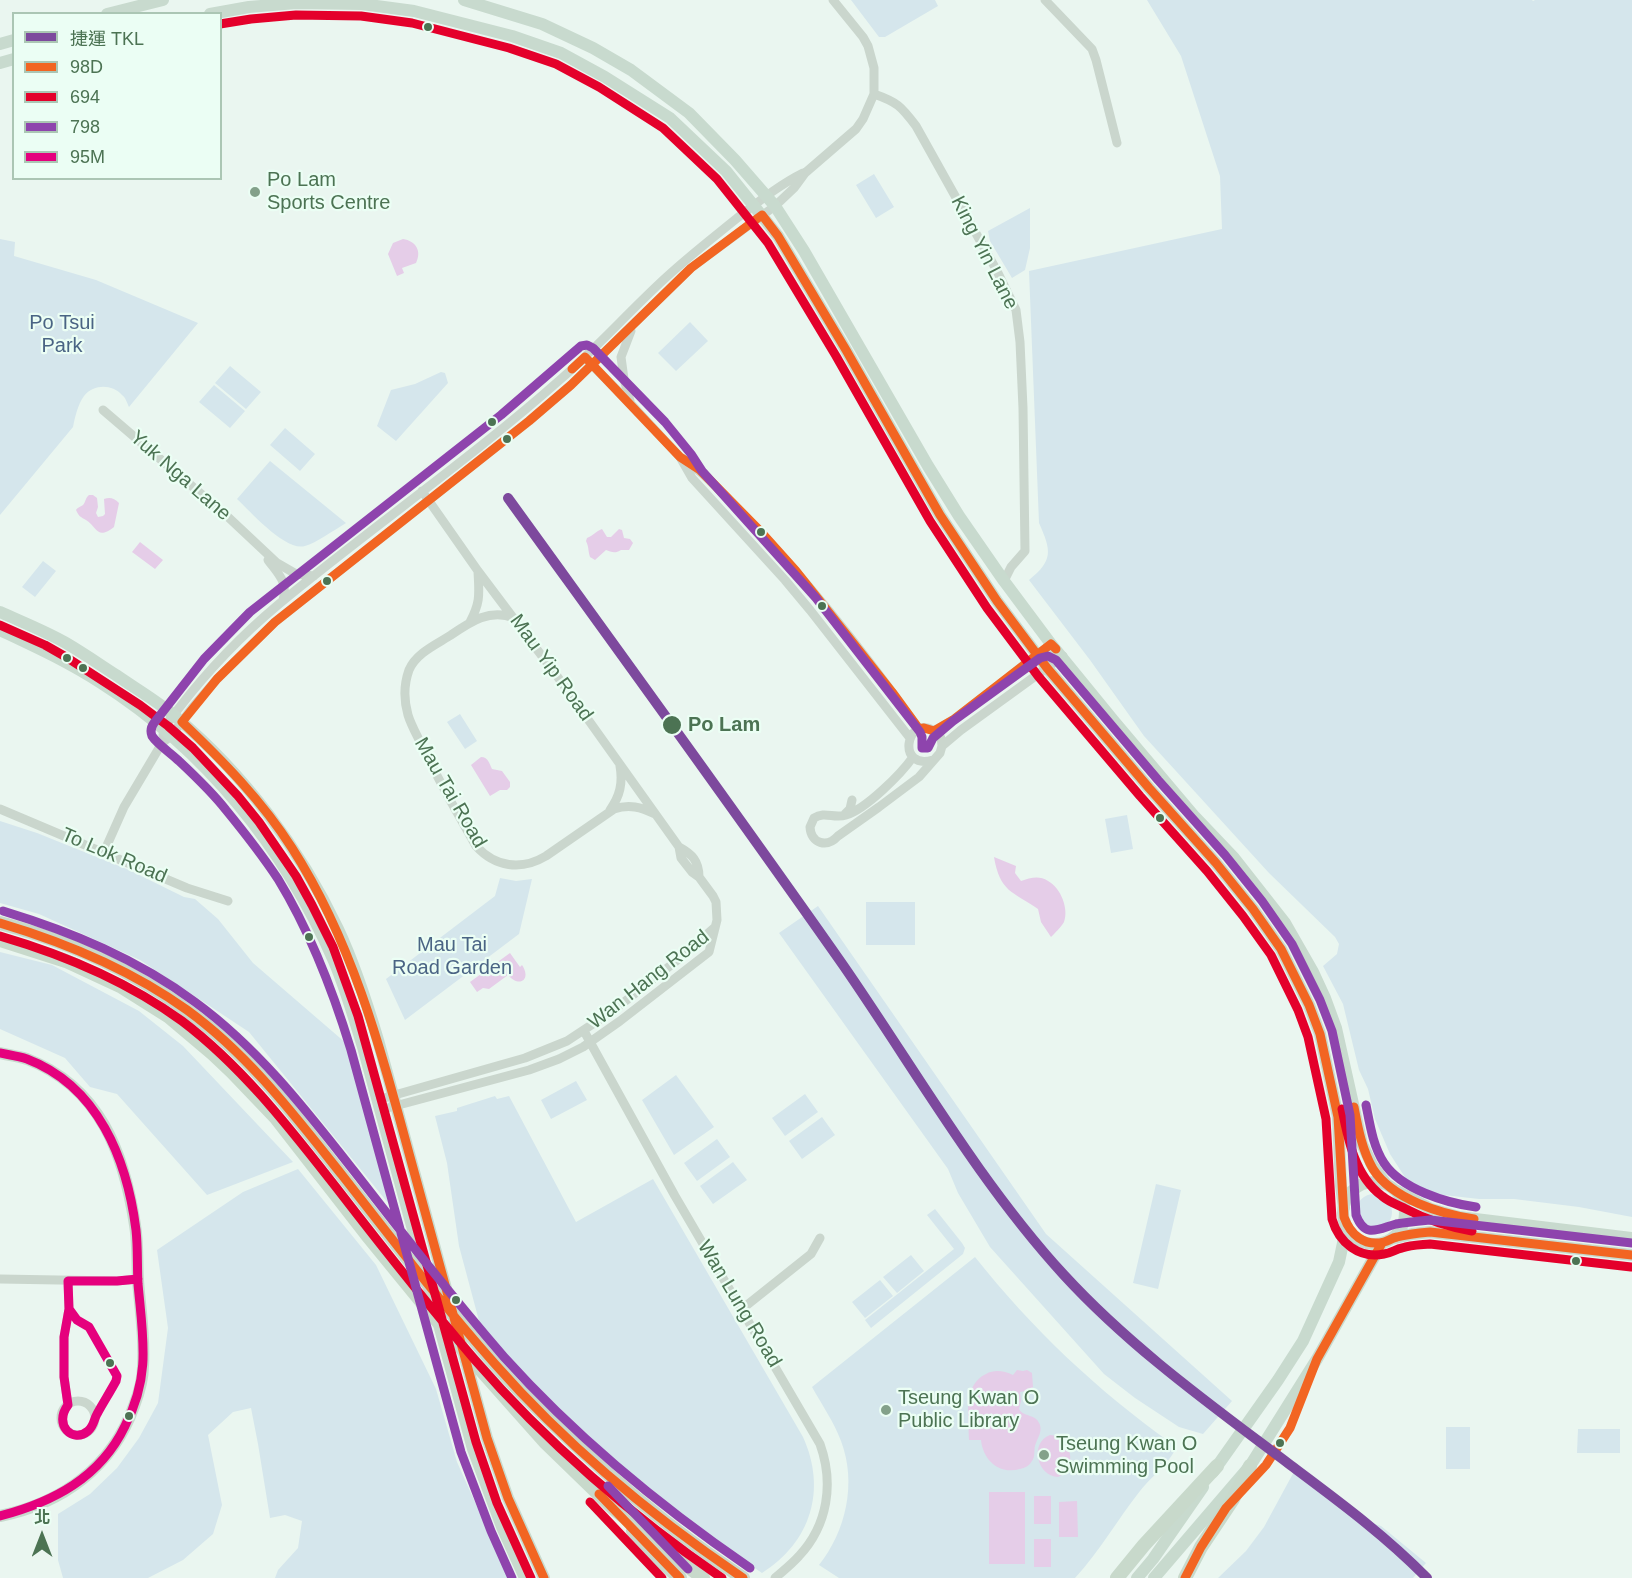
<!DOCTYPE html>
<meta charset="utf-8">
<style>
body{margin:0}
#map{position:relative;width:1632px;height:1578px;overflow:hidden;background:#eaf6f0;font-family:Arial,"Noto Sans TC",sans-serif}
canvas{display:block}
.legend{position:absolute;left:12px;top:12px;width:210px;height:168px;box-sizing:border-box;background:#ebfef4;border:2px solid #abc6b4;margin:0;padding:8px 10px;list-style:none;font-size:18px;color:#4c7353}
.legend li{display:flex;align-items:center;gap:12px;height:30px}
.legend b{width:30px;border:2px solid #abc6b4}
.north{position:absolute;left:12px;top:1506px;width:60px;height:60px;-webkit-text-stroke:4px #ebfef4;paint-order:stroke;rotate:0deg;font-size:16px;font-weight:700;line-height:24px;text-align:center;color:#4c7353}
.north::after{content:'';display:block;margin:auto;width:21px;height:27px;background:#4c7353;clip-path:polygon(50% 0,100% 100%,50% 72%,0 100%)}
</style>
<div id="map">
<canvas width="1632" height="1578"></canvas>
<ul class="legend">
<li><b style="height:8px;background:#7d499d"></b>捷運 TKL</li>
<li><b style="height:8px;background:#f26522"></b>98D</li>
<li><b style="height:8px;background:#e4002b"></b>694</li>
<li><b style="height:8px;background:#8e44ad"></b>798</li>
<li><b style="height:8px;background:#e5007d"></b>95M</li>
</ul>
<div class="north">北</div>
</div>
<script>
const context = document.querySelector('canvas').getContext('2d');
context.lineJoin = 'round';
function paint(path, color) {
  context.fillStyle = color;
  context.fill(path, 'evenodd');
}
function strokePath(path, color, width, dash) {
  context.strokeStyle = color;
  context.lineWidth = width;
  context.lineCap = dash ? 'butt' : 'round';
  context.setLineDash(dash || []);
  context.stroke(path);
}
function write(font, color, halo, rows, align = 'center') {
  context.font = font + ' Arial,sans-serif';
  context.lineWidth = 4.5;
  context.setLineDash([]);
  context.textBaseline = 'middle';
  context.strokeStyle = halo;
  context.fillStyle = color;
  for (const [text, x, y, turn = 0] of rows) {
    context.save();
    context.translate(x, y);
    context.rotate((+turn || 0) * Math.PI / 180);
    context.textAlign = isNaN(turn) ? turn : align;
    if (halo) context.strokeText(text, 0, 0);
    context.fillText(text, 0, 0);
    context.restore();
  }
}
paint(new Path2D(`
 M851,0H935L938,6L885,37H879Z
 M1147,0H1532L1533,1L1535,0H1632V1217L1579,1207L1514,1199H1479L1426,1193L1408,1182L1390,1154L1375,1119L1368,1089L1359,1070L1343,1004L1323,966L1337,954L1339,944L1335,937L1269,873L1144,736L1090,660L1029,580C1054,560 1051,550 1039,523L1029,271L1222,229L1220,176L1181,56Z
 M874,174L894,207L876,218L856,185Z
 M1030,208V248L1025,270L1012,278L990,241L988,231Z
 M0,239L15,242L14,256L96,280L198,323L129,407C127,403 126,398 122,395C112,384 94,384 84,396C78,404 75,417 73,427L0,515Z
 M690,322L708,341L676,371L658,353Z
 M230,366L261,392L246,409L215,383Z
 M441,372L445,373L448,383L396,441L377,426L391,390L415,384Z
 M214,385L245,411L230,428L199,402Z
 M285,428L315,454L300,471L270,445Z
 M270,461L346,523C334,530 316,543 305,546C286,552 251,512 237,499Z
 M43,561L56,571L35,597L22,587Z
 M460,714L477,741L465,749L447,722Z
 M1127,815L1133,849L1111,853L1105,819Z
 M0,821L37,833L129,870L184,897L195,899L218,919L253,963L347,1044L367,1111L388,1203L249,1032L140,960L39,914L0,903Z
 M500,878L516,881L532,879L519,934L405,1020L386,979L495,896Z
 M866,902H915V945H866Z
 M818,906L1046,1234L1232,1401L1203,1434L1179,1427L1135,1398L1104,1374L990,1247L958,1193L948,1169L779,933Z
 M0,952L52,965L139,1011L183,1046L293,1162L207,1195L117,1094L90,1087L65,1058L0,1029Z
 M676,1075L714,1127L674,1155L642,1100Z
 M576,1081L587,1100L551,1119L541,1100Z
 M805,1094L818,1112L785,1136L772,1118Z
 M495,1096L497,1099L509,1096L576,1222L653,1179L803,1437C827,1490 811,1542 762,1573L678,1515L620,1469L565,1419L482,1332L459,1246L447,1163L435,1116L457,1111V1108Z
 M822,1117L835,1135L802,1159L789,1141Z
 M717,1139L730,1157L697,1181L684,1163Z
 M733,1162L747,1180L713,1204L700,1186Z
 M298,1169L376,1265L436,1389L457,1462L509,1578H275L278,1570L298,1548L302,1521L285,1515L270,1518L258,1444L251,1408L233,1412L208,1435L222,1505L213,1534L183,1560L148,1578H63L58,1560V1514L90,1494L117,1468L139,1438L158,1403L168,1328L157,1250L243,1192Z
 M1156,1184L1181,1190L1158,1289L1133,1283Z
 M1356 1212a18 18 0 1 1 36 0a18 18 0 1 1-36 0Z
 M935,1209L962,1243L965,1248L963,1254L871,1328L865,1320L954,1249L927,1215Z
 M911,1255L924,1271L897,1293L883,1277Z
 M975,1257C1032,1329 1097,1390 1171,1443L1173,1446L1174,1452C1165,1467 1150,1478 1140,1491C1117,1520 1100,1551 1075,1578H839L819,1565C846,1531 857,1483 841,1441C834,1422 822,1405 812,1387Z
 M880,1280L893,1296L865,1318L852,1302Z
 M1446,1427H1470V1469H1446Z
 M1578,1429H1620V1453H1577Z
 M1296,1468L1359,1517L1366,1521L1381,1526L1426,1563L1413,1578H1218L1246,1551L1264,1527Z`), '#d5e6ec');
paint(new Path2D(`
 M403,239C416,241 422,251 416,263L402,268L404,273L397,276L388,254L393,243Z
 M89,495H93L97,498L98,507L96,513L98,517L103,516L105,514L104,499C110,497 114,498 119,503L114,527C97,540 98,528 86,520C81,517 79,517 76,510C78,507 80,507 83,505C86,502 85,498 89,495Z
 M602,529L607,537H611L619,529L622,530L624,538L630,539L633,543L629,550H621C615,554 611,552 606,550L595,560L590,557C588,551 589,547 586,541L587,538C593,536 596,531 602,529Z
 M140,542L163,560L155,569L132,552Z
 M481,757C488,757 489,763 492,769L502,771L510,782V787L507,790H500L490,796L471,765Z
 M994,857L1016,866L1015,873L1021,881C1030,878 1039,875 1048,881C1061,888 1069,909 1064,922C1061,927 1055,933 1051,937L1041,922L1038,909C1012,891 1000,892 994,857Z
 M510,953L520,967L522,965C532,980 519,988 508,975L489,989L483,988L477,992L470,982Z
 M1017,1370L1023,1371L1027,1370L1032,1373L1033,1387L1030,1390L1020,1392L1021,1401L1019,1409C1024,1418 1036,1413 1040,1425C1042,1432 1038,1437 1036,1443C1033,1449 1036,1456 1032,1461C1029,1466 1025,1468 1020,1469C999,1475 983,1460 981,1440H969C969,1419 962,1385 986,1374C995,1369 1004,1371 1013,1375Z
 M1050,1435C1071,1435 1079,1469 1058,1477C1037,1476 1029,1443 1050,1435Z
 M989,1492H1025V1564H989Z
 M1034,1496H1051V1524H1034Z
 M1077,1501L1078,1537H1059V1502Z
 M1034,1539H1051V1567H1034Z`), '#e5cde8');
strokePath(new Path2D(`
 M1045,0L1092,49L1096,60L1117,143
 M874,94C897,102 901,106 916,126L997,271L1016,310L1020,342L1023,408L1025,551L1011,567L1004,581
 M588,361L631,404L680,457L692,478L785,580L810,610L910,738
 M630,401L624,379L621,357L631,331
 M103,410L228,517L277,563L296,574L314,576
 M682,458C707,475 725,496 746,517C809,582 866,655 919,729
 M268,560C279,575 288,582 283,600
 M514,618C490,608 470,622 451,635C437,644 416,653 409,670C404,684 404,701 408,715C412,728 420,740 425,753C441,784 458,815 476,846C495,867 521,871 546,856L614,809C629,804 641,807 655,814
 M470,622C481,601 479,594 478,571
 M934,731L953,720L1051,644
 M163,735C164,725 173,716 179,708C209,669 242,635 279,604C372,527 472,458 562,378C596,348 627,314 660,283C684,260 710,240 736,219C757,203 779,185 803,173
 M913,757C901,774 866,809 846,815C834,819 825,811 814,818L810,827C811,844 827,848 838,836L879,807L919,777L940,753L942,746L961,730L1063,656
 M933,760C897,771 905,716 933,730C940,733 942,739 942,746
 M0,809L187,888L228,901
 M610,810C620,796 623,783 620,766
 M845,814L850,809L852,800
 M679,847C692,854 699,861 699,877
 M104,852L124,807L162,743L171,736L192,708L217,679L275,622L529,421L571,385L691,268L775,206L794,188L805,173L856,129L863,119L874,94V68L868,46L863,37L833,0
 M584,1031L675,1196L820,1444C834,1483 828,1525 799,1556C792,1564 783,1571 775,1578
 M377,1100L525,1058L567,1041L614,1010L680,958L715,927
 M380,1110L529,1070L559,1059L583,1047L620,1021L709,952L717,920L716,902L713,896L699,877L692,872L681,858L679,847L557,676L478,571L422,491
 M0,1279L117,1281L138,1279
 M742,1309L811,1254L820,1238
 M61 1418a17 17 0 1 1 34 0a17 17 0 1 1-34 0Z
 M68,1405L64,1377V1337L69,1309L68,1281`), '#cad6cd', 9);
strokePath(new Path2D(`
 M464,0L542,24L593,48L631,70L689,113L735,160L775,206L804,251L928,466L959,516L1004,581L1051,644L1113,720L1195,817L1234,858L1285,923L1313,972L1325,998L1336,1028L1362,1144L1372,1165L1387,1185
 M107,14L163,0
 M210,14L249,7L296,3L362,4L414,11L512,36L561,53L605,77L670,118L726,171L778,236L846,350L940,515L997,601L1047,668L1149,788L1216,863L1253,909L1281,949L1309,1005L1320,1034L1338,1117L1341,1186L1344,1208
 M0,44L14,40
 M0,63L14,59
 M0,612C22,622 45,631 66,643C83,653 99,664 116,675C136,689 157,701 176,717C244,774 300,849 338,929C355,965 367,1003 378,1040L487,1438L508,1498L544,1578
 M0,630C34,646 69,662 101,683C205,749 285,848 334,961C346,989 354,1018 363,1047L473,1449L502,1527L525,1578
 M0,1053C9,1055 18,1056 27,1059C100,1087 124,1153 135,1225C138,1243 137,1262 138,1280C140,1309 145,1337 143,1366C143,1380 139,1393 134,1406C112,1467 63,1503 0,1516
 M1343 1213a31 31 0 1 1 62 0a31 31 0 1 1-62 0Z
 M1395,1190L1431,1209L1459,1217L1632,1238
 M1391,1239L1412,1234L1430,1232L1632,1255
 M1213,1472L1278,1380L1303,1341L1339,1262L1343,1243L1345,1222
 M1137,1578L1153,1559L1203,1487
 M1154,1578L1250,1466L1317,1359L1382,1243`), '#c8dace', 12);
strokePath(new Path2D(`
 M0,923C91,947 173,990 241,1056C271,1085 297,1118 323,1151C364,1203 404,1255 446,1306C471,1336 497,1369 526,1397C592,1463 664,1526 743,1578
 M0,940L66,961L122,987L168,1016L213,1054L232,1072L276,1118L367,1235L434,1317L546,1443L614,1509L703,1578
 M633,1531L658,1559L680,1578
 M1117,1578L1144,1545L1217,1466
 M1185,1578L1201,1547L1233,1499L1250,1466`), '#c8d9cb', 14);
strokePath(new Path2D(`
 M572,369L585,357L680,457L700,470L761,532L796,571L892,692L919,729L924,728L934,731L953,720L1051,644L1056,649
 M0,923C67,943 130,969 187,1010C249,1055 295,1116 342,1175C392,1239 441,1303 495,1364C567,1446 653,1517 743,1578
 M1354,1107C1358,1128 1362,1150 1373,1169C1392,1199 1441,1214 1474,1219
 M599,1494L680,1578
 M544,1578L508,1498L487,1438C461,1344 436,1251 410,1157C381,1050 353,943 292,848C262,801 223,761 182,722L217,679L275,622L529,421L571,385L691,268L762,215L778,236L846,350L940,515L997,601L1047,668L1149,788L1216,863L1253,909L1281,949L1309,1005L1320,1034L1338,1117L1344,1217C1350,1234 1364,1247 1384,1242C1388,1241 1392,1238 1397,1237C1408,1234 1419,1233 1430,1232L1632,1255
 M1185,1578L1201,1547L1226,1508L1266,1465L1290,1428L1317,1359L1382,1243`), '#f26522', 9);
strokePath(new Path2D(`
 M220,24L251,19L296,15L361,16L412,23L509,48L556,64L599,87L663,128L717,179L768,243L836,356L930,521L987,608L1038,676L1140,796L1207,871L1243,916L1271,955L1298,1010L1308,1037L1326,1119L1332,1219C1339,1243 1359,1259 1384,1254C1391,1253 1396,1249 1402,1248C1411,1245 1420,1245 1430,1244L1631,1267
 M0,625L45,645L66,657L140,705L168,726L193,748L238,796L259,822L296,876L312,905L333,947L358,1016L476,1442L497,1503L531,1578
 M0,936C65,955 127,981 182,1021C244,1068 291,1130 339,1191C383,1248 428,1305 475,1360C544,1440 634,1518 722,1578
 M1342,1109C1348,1140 1355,1176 1382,1196C1389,1202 1398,1205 1406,1209C1427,1220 1449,1227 1472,1231
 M590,1502L662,1578`), '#e4002b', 9);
strokePath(new Path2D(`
 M3,911C72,932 137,959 195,1002C258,1048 306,1110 354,1171C403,1234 452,1297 504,1357C576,1437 661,1507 750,1568
 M1366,1105C1370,1125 1373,1146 1384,1163C1401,1189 1446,1203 1476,1207
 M608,1486L688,1569
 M512,1578L491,1531L461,1452L351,1050C333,991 311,933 278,879C262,855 244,832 226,810C212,792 195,776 179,761C172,754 157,744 152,736C150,731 151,727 154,723L204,659L250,612L501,415L581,346L587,345L593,348L665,422L691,454L702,471L816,598L920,732L922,737V748H928L933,738L953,721L1040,658L1048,656L1056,660L1158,780L1225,855L1262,901L1292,944L1320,1000L1332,1031L1350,1115L1356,1215C1365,1239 1378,1229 1396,1224C1407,1222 1419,1221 1430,1220L1632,1243`), '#8e44ad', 9);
strokePath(new Path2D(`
 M0,1053C9,1055 18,1056 27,1059C98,1086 127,1159 136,1230C138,1248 137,1266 138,1284C143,1339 151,1375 125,1426C100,1478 53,1502 0,1516
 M69,1309L77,1320L89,1327L117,1376L116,1381C110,1392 103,1403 97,1414C94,1419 94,1426 88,1431C73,1444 53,1425 68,1405L64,1377V1337Z
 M69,1309L68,1281H117L138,1279`), '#e5007d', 9);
strokePath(new Path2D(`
 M508,498C620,653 733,808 843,965C915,1069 978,1181 1064,1275C1130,1347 1211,1405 1289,1464C1337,1500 1385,1535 1427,1578`), '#7d499d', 10);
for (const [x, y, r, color] of [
 [428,27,5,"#4c7353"],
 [255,192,6,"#83a18a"],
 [492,422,5,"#4c7353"],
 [507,439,5,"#4c7353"],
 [761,532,5,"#4c7353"],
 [327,581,5,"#4c7353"],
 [822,606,5,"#4c7353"],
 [67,658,5,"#4c7353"],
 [83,668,5,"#4c7353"],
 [672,725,10,"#4c7353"],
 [1160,818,5,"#4c7353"],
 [309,937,5,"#4c7353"],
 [1576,1261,5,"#4c7353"],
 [456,1300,5,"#4c7353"],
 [110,1363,5,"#4c7353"],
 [886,1410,6,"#83a18a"],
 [129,1416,5,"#4c7353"],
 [1280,1443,5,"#4c7353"],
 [1044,1455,6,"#83a18a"]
]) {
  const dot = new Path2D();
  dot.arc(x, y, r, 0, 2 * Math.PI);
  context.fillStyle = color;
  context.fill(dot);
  strokePath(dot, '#ebfef4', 2);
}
write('20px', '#4c7353', '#ebfef4', [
 ["Po Lam",267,180],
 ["Sports Centre",267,203],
 ["Tseung Kwan O",898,1398],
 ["Public Library",898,1421],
 ["Tseung Kwan O",1056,1444],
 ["Swimming Pool",1056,1467]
], 'left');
write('20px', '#4c7353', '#ebfef4', [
 ["King Yin Lane",984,253,63],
 ["Yuk Nga Lane",180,476,41],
 ["Mau Yip Road",551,668,54],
 ["Mau Tai Road",450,793,60],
 ["To Lok Road",114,856,23],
 ["Wan Hang Road",649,980,-38],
 ["Wan Lung Road",739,1304,59]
]);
write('20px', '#4a6484', '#ebfef4', [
 ["Po Tsui",62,323],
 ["Park",62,346],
 ["Mau Tai",452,945],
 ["Road Garden",452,968]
]);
write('bold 20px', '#4c7353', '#ebfef4', [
 ["Po Lam",688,725]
], 'left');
</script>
